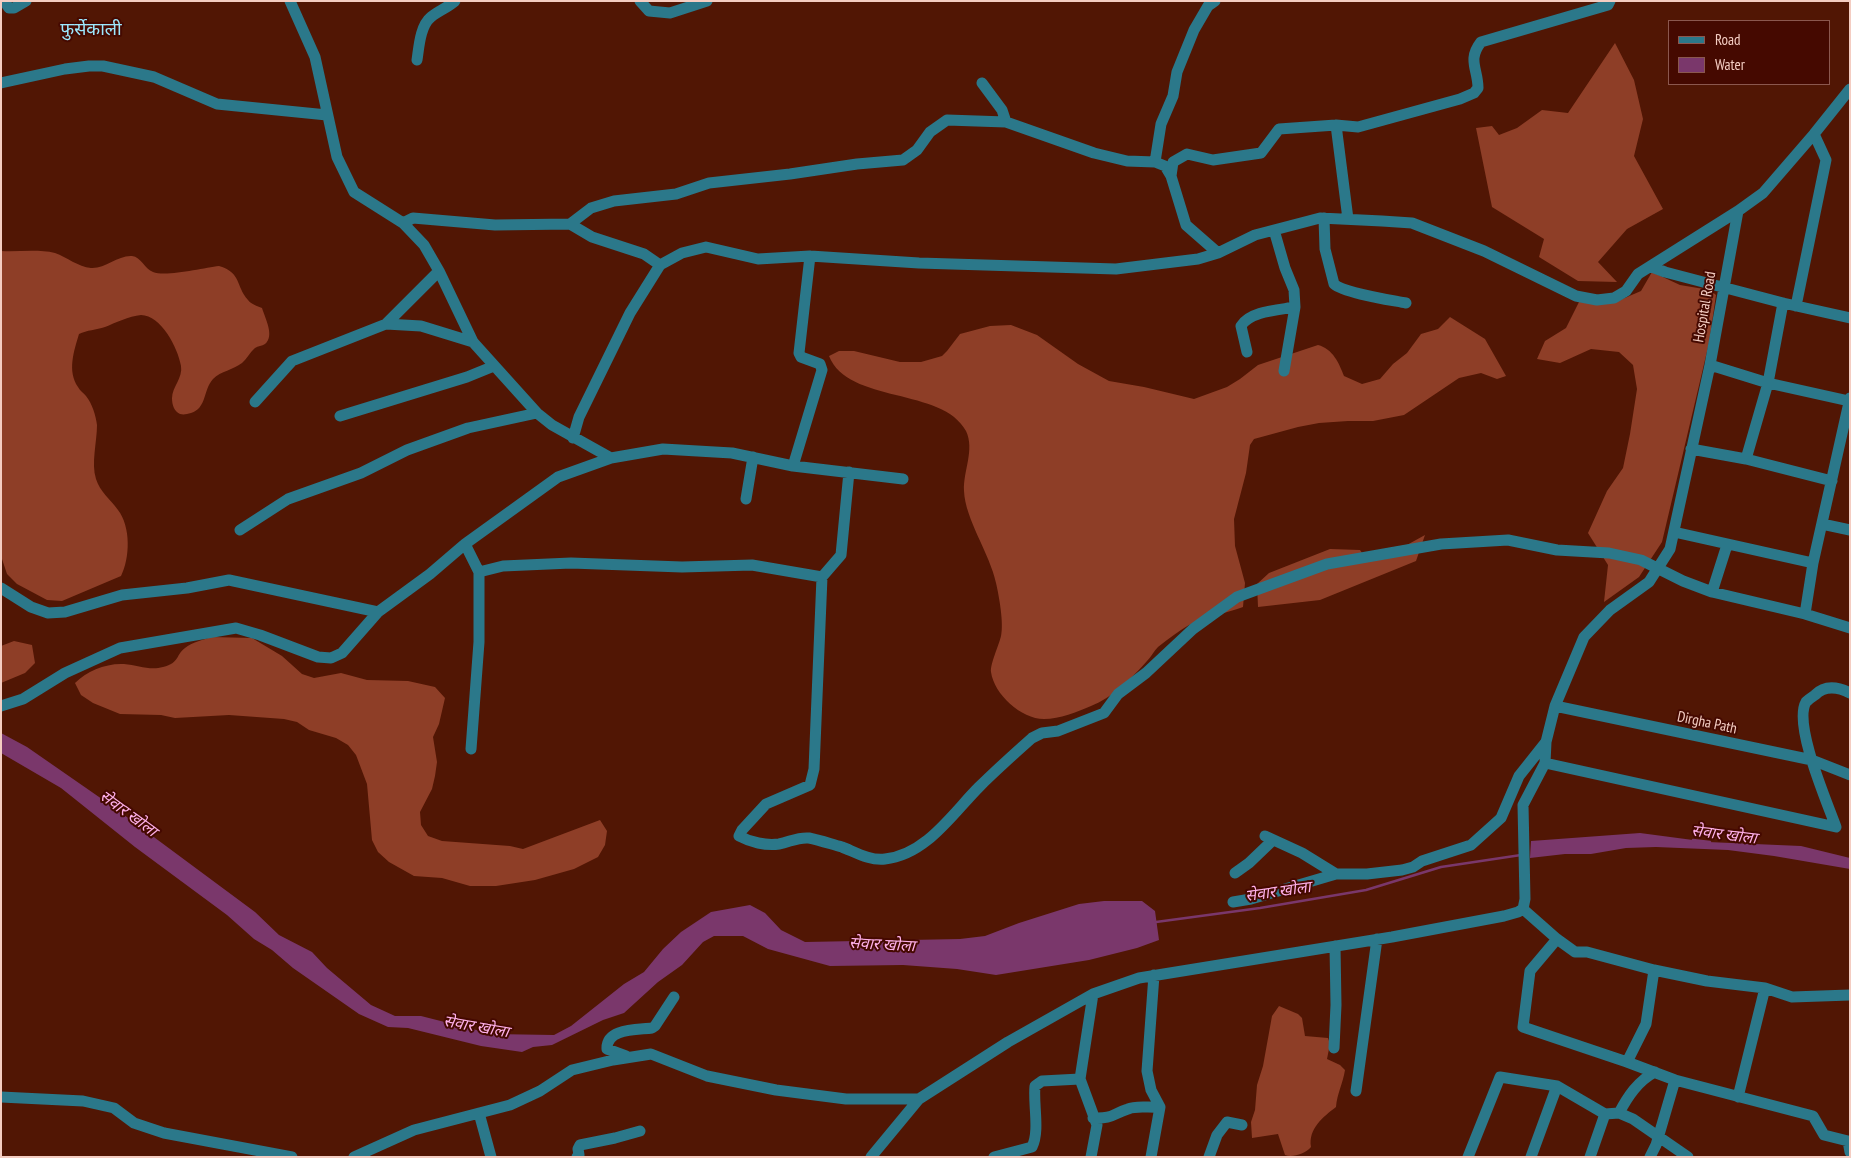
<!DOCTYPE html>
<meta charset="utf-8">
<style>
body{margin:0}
#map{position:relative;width:1851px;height:1158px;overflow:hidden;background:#511604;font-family:"PT Sans Narrow",sans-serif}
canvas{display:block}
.frame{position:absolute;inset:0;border:2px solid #f4cdc2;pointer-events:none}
.legend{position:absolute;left:1668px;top:20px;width:162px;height:65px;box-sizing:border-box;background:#450900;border:1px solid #8b574e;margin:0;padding:6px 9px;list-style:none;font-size:15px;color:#f4cdc2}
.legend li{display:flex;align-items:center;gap:10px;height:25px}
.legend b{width:25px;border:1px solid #8b574e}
</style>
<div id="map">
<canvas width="1851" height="1158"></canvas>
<div class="frame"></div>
<ul class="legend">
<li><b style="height:6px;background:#2b788a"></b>Road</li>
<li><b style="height:14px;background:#7a376b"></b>Water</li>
</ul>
</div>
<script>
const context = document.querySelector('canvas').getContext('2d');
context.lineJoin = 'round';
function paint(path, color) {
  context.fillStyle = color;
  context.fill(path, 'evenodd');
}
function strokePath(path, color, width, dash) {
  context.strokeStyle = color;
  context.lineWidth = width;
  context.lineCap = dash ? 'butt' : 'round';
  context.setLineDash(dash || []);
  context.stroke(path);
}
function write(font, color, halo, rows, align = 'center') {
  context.font = font + ' "PT Sans Narrow","Noto Sans Devanagari",sans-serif';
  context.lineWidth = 4;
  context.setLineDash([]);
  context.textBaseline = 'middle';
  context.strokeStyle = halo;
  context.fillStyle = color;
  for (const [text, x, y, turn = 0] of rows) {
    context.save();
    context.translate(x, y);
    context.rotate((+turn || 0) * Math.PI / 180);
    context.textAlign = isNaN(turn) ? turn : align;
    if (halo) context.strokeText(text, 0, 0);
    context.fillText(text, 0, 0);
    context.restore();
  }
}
paint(new Path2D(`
 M1615,43L1634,80L1643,119L1634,156L1663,209L1627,229L1598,262L1617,282L1578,281L1539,257L1544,239L1492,207L1476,128L1492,126L1499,135L1517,128L1542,110L1568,113Z
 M1,251C19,252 38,249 55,253C67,257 78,267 91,268C105,269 118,255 132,256C141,257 145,269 153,272C166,277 203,268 219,266C242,273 235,285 248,300C251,304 257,306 262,308C265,318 275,336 265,344C262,346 258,346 255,348C250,352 247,359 242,363C233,370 221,371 213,379C203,390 207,408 191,413C187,414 184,415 180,414C174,411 172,405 172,398C172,387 183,378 181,366C178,348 161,315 141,315C129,316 115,323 105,327C96,330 87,330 79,334C74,351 67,371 78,387C80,391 84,393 86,396C92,403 96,416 97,425C97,442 91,463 96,479C100,492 110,499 118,510C131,527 130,558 121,576L62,601L47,600L17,584L7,574L1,556Z
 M1652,272L1680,285L1710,290L1716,295L1709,343L1662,542L1639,577L1604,602L1608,565L1588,533L1607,491L1623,468L1630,434L1637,389L1633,365L1619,352L1591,349L1560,363L1537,359L1545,341L1566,328L1579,302L1613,303L1641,291Z
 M1450,317L1485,339L1506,376L1497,379L1481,373L1459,378L1404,415L1373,421H1348L1319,423L1298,427L1254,439L1250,445L1246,473L1234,519L1235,546L1245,583L1243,607C1226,613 1206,617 1189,625C1179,631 1168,639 1158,647C1154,651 1151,657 1147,661C1132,678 1112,698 1091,706C1077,712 1060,719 1044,719C1021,719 994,694 991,672C990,664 999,645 1001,636C1004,623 999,596 996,583C990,554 965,519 964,491C963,471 975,450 966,431C943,387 848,404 829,356L839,351H854L900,362H921L942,356L947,351L960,334L990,326L1011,325L1037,335L1078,364L1109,381L1144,387L1194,399L1227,387L1240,379L1258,365L1318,345C1333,349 1339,363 1344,376L1362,384L1380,379L1393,364L1407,353L1421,334L1438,329Z
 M1425,535L1416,561L1320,600L1258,607L1257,584L1269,573L1330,549L1360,550L1367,560L1405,546Z
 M211,637L252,638L282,656L302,674L314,678L341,673L367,680L408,681L435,687L445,698L439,724L433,737L437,762L435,776L432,789L420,812L421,825L428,836L442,841L510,846L523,849L600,820L607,831L605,845L598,857L574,869L535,880L496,886H470L442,878L414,876L389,862L378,852L372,840L367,784L356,755L348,745L336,738L309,730L297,722L284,719L229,715L175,718L161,715L120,714L93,703L81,695L75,683C87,671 106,663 124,664C138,665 150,671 163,667C180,663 176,654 185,648C192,642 203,640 211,637Z
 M14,641L32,645L35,663L25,673L1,683V646Z
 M1279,1006L1298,1014L1302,1018L1305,1036L1328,1038L1330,1044L1327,1059L1340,1065L1345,1070C1343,1083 1337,1094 1336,1107C1323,1117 1308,1129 1311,1147C1305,1154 1292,1158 1285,1155L1278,1134L1252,1138L1251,1122L1255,1110L1257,1085L1263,1066L1272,1016Z`), '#8e3e27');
paint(new Path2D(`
 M1,733L27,747L112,806L255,912L279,935L312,952L327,968L371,1005L395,1016H421L492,1034L554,1035L571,1026L624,984L644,972L663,949L681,932L711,912L750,905L765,913L781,930L805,942L960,939L985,936L1019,923L1079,904L1104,901H1142L1155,911L1159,940L1137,948L1089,960L996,975L957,969L903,965L830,966L768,949L743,936H714L703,942L682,965L658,982L624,1013L603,1020L552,1045L533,1047L522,1052L481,1046L408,1028L388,1027L359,1014L293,968L272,950L254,939L227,915L135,847L61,788L1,753Z
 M1640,833L1708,842L1801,846L1850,858V869L1774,856L1728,850L1656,847L1626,848L1591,854H1565L1530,858L1531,841Z`), '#7a376b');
strokePath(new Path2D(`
 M1693,840L1710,842
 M1156,922L1260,908L1366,890L1441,867L1521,855`), '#7a376b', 2.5);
strokePath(new Path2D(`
 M4,1L9,8H14L26,1
 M290,1L315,57L337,157L354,192L403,223L424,245L439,271L473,342L537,413L552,425L611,458
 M640,1L649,11L670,13L707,1
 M417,60C419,47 420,26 431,17C438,11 447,8 455,1
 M1,83L65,69L89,66H103L154,77L217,104L327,115
 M982,83L1002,110L1006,122
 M1336,125L1348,219
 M1155,162L1161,124L1173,96L1177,72L1194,30L1208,6L1215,1
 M1171,176L1173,162L1187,154L1213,160L1261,153L1279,129L1336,125L1358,127L1460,99L1474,93L1478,88C1478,69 1467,60 1481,42L1608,5L1610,1
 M1324,218L1325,249L1334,284C1344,293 1391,300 1406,303
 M403,223L413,218L495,225L570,224L592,237L644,254L660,265
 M570,224L591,208L614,201L676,194L709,183L790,174L857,164L903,160L917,150L930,132L947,120L1006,122L1094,153L1127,161L1155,162L1165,166L1171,176L1186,225L1218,253
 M1274,230L1285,268L1294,290L1295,307L1284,371
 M1652,267L1665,272L1783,303L1850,318
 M1796,306L1826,160L1814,134
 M386,324L439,271
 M1247,352L1241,326C1250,311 1279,310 1295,307
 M1710,365L1768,383L1849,401
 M255,402L292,361L386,324L421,326L473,342
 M340,416L467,377L494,366
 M573,438L579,417L630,313L660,265L682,253L706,247L758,259L810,256L919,263L1116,269L1198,259L1218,253L1255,235L1320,218L1382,221L1412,223L1484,251L1576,296L1597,300L1614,298L1626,291L1638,274L1738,211
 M1691,449L1746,459L1832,481
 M1746,459L1768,383L1783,303
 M793,466L822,370L820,364L801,357L799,353L810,256
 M849,472L841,555L822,577L814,769L810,785L766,804L742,830L739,836C750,842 766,846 779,844C790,842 797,837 809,838C819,840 831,844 842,847C855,852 870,861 885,859C926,855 953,813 979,787C996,770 1014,754 1032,738L1042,733L1058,731L1104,713L1118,694L1146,673L1193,629L1237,597L1327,564L1441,544L1508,540L1557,550L1609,553L1641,560L1683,581L1712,592L1805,614L1850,628
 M746,499L753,457
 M1822,524L1850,530
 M240,530L288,499L361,473L407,450L468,428L537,413
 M1674,532L1813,563
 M465,544L479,572V642L471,749
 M479,572L503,566L571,563L682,567L752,565L822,577
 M1,588L31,607L48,613L65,612L122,595L187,588L229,580L378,612
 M1712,592L1727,545
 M1805,614L1813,563L1850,398
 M1,706L23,699L65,673L120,648L236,628L260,635L318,657L331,658L342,653L378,612L430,574L465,544L558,477L611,458L663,449L732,453L793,466L903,479
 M1555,706L1812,760L1850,775
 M1545,763L1836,827C1827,802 1793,724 1806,702C1808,700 1812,697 1815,695C1825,685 1838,687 1850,693
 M1265,836L1302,853L1336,874H1367L1402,870L1413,867L1422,861L1471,845L1501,818L1519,776L1546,742
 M1235,873L1249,863L1273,840
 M1233,902L1251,899L1336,874
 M1523,909L1557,939L1575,952H1587L1654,970L1707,981L1765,988L1792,997L1850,995
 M1557,939L1530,971L1523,1027L1627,1062L1675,1080L1813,1116L1824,1135L1848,1141L1850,1152
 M1154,975L1147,1071L1151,1090L1160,1107
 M1334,1048L1336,1005L1335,946
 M626,1056L607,1049C606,1028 637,1030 652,1028L655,1026L674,997
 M1627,1062L1646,1024L1654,970
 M1080,1079L1093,994
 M1356,1091L1377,939
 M1,1097L83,1101L114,1108L134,1123L164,1133L292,1157
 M1738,1097L1765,988
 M479,1113L491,1157
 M1619,1113C1628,1096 1638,1081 1655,1072
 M1093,1118C1113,1119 1112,1114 1128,1109C1136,1105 1150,1108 1160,1107L1151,1157
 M354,1157L414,1130L510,1105L540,1091L572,1070L613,1060L651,1054L707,1076L776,1090L846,1099H919
 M577,1157L579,1155L578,1149L580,1145L615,1138L640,1131
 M871,1157L919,1099L1008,1042L1093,994L1139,978L1392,937L1504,916L1518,912L1523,909L1525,899L1523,805L1545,763L1546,742L1555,706L1584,637L1610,610L1649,582L1670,549L1710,365L1738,211L1763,193L1814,134L1850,89
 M994,1157L1032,1147C1040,1131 1033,1104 1035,1086L1042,1081L1080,1079L1097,1125L1091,1157
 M1209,1157L1217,1135L1227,1122L1242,1125
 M1468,1157L1500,1077L1557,1086L1605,1114L1619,1113L1633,1119L1688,1157
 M1531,1157L1557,1086
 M1590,1157L1605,1114
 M1650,1157L1656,1145L1675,1080`), '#2b788a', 11);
write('15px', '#f4cdc2', '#450900', [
 ["Hospital Road",1705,307,-80],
 ["Dirgha Path",1707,723,12]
]);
write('italic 16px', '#feb0e9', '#450900', [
 ["सेवार खोला",128,814,36],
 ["सेवार खोला",1724,835,7],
 ["सेवार खोला",1278,892,-8],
 ["सेवार खोला",882,945,3],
 ["सेवार खोला",476,1027,10]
]);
write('18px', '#9de9fe', '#450900', [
 ["फुर्सेकाली",91,30]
]);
</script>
